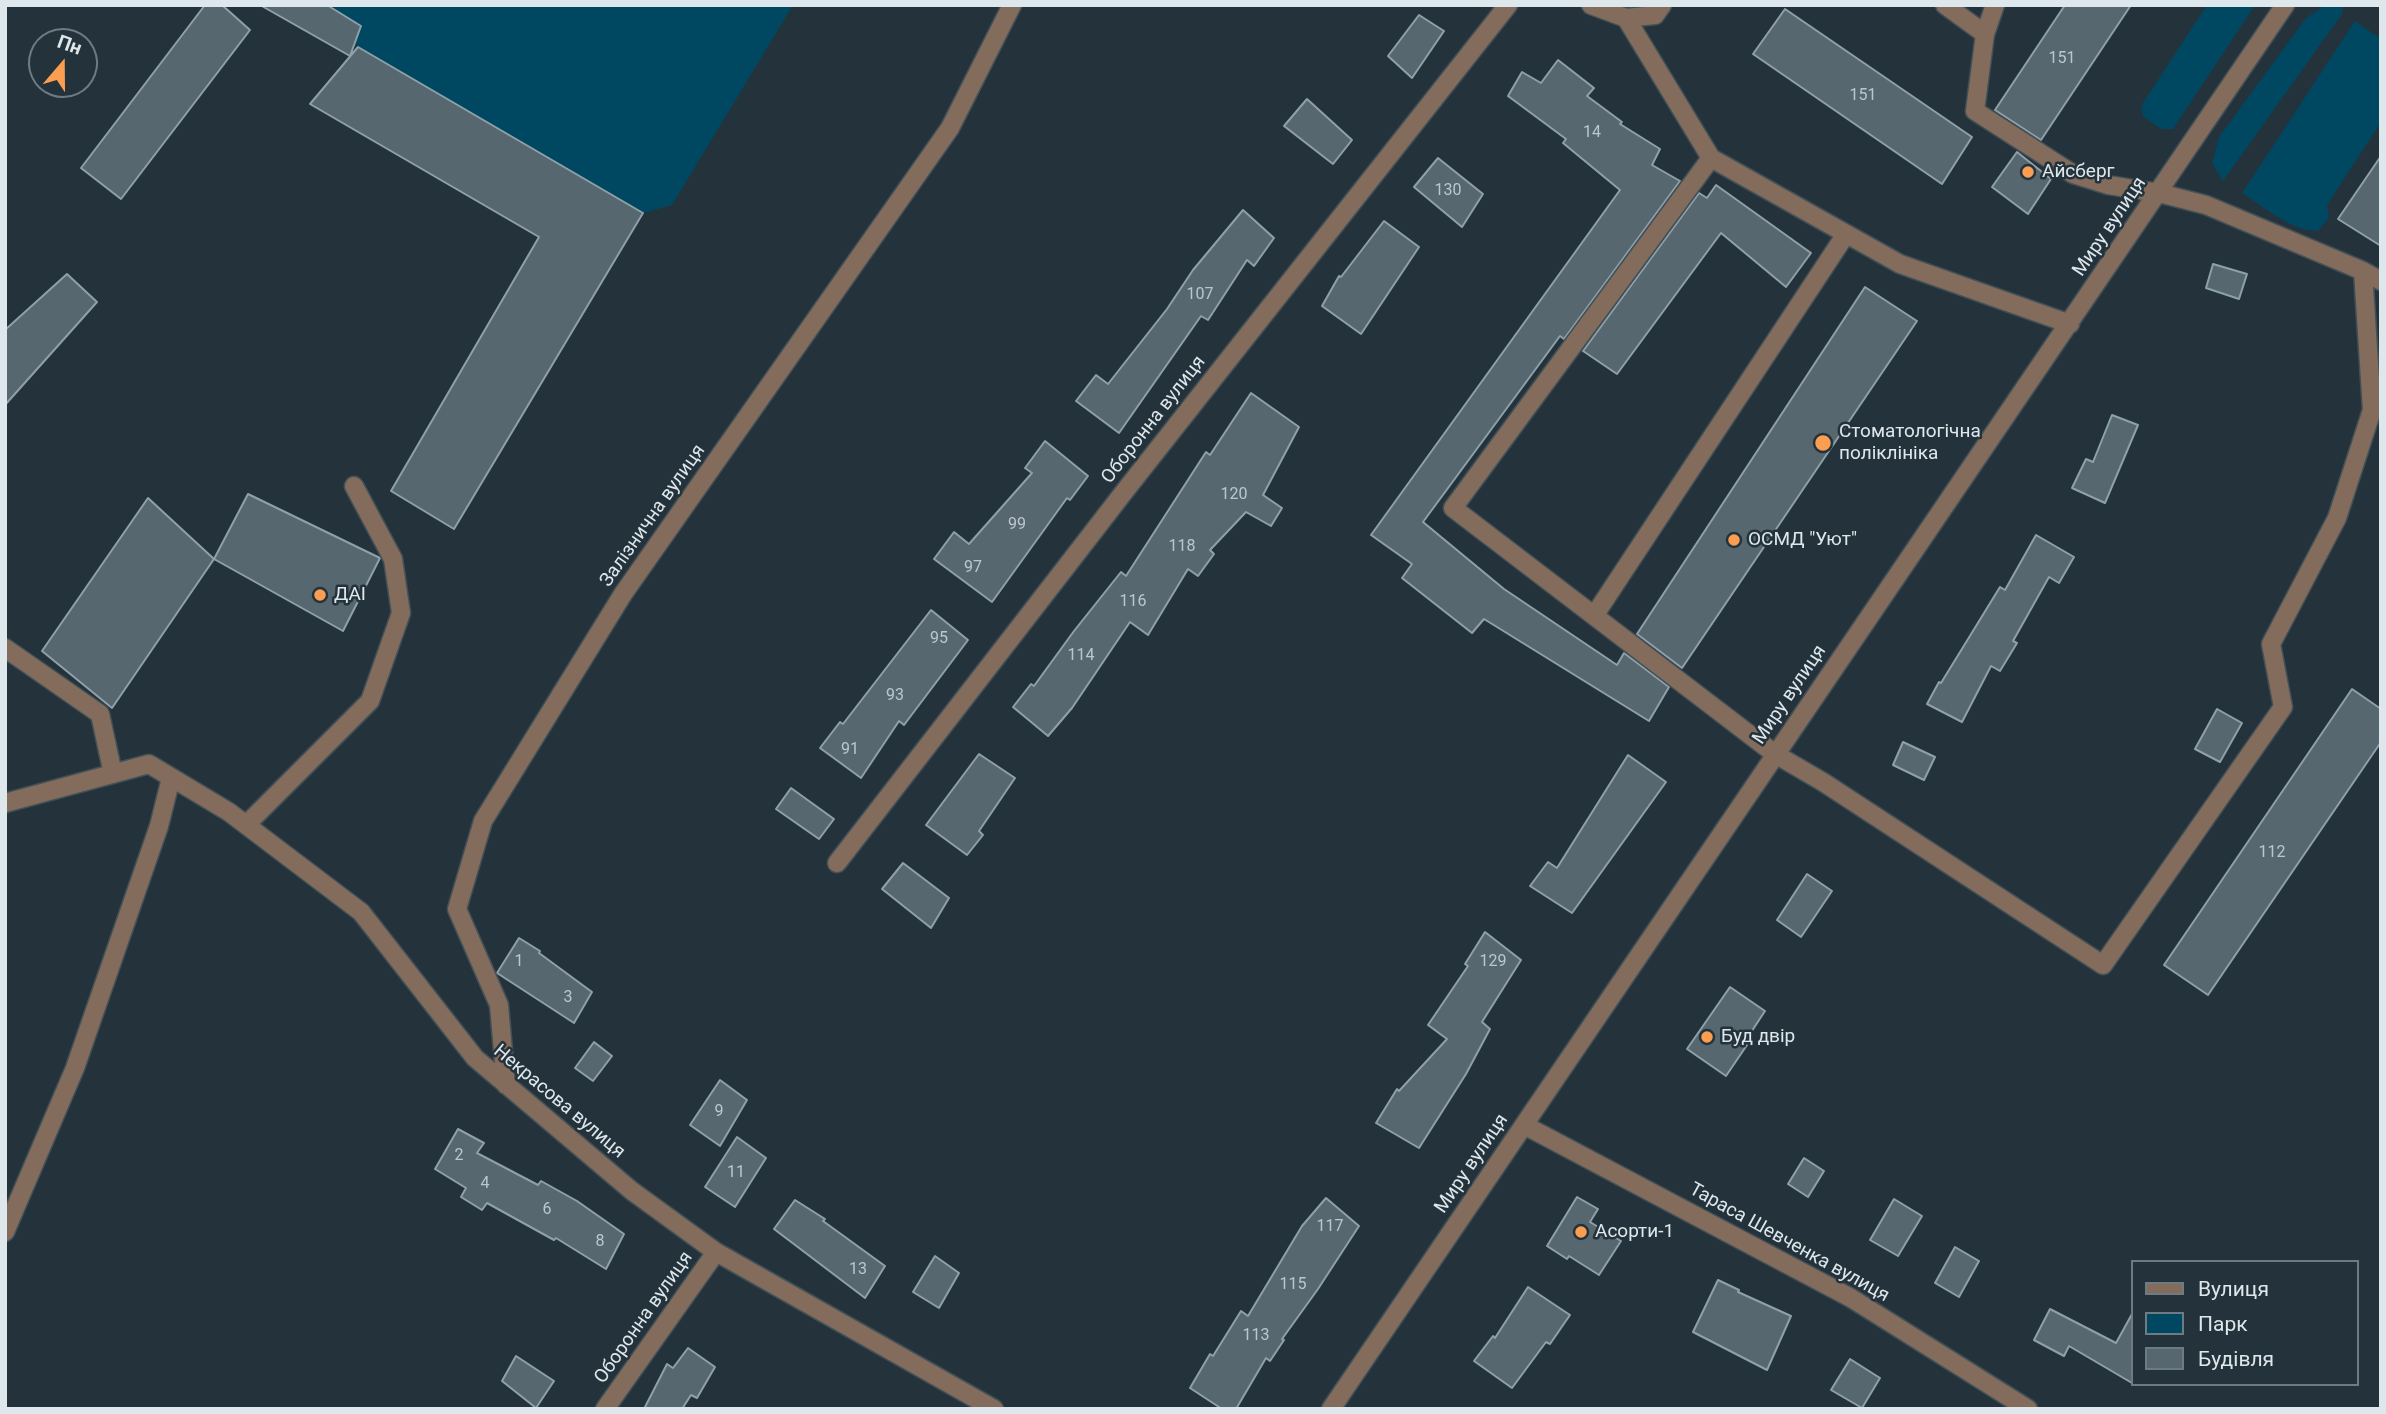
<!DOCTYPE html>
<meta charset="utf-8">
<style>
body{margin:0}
#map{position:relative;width:2386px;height:1414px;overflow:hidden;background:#24333b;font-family:Roboto,sans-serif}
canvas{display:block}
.frame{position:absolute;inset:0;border:7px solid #dee7ec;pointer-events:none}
.legend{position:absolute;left:2131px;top:1260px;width:228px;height:126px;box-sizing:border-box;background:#24333b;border:2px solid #6e7b82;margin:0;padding:9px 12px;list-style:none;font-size:21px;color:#dee7ec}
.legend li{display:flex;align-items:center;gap:14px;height:35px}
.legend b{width:35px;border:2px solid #6e7b82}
.north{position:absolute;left:28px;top:28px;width:70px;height:70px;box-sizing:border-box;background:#24333b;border:2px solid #6e7b82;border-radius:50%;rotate:20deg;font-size:19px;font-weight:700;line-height:28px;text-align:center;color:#dee7ec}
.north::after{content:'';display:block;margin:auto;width:24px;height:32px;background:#fb9e51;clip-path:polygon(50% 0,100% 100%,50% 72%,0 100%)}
</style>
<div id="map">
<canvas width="2386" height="1414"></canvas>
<div class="frame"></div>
<ul class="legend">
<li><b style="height:9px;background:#836c5c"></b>Вулиця</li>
<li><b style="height:19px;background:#004761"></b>Парк</li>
<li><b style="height:19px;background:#576770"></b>Будівля</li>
</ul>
<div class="north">Пн</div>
</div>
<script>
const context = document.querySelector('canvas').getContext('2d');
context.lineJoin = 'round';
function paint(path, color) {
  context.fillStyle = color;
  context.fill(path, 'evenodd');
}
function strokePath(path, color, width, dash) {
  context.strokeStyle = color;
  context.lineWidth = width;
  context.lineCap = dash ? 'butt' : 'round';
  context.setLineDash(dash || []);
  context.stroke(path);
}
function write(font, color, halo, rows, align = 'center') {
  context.font = font + ' Roboto,sans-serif';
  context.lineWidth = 5;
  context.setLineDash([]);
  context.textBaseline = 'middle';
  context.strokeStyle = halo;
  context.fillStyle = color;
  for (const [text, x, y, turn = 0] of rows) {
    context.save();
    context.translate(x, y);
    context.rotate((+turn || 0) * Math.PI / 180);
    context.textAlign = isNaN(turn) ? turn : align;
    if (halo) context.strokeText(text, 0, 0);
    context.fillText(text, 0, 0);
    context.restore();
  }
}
paint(new Path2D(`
 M333,5H793L672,205L643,213L358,47Z
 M2207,5H2255L2173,129H2161L2143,116L2141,106Z
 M2343,5L2342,14L2223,181L2212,163L2219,137L2306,18L2324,6Z
 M2355,21L2381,39V122L2327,205L2329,218L2318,231C2290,231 2265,207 2242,193Z`), '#004761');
const building = new Path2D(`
 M205,5H222L250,30L121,199L81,168Z
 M260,5H327L361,26L350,56Z
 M2065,5H2131L2041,140L1995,110Z
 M1785,9L1972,137L1942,184L1753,54Z
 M1419,15L1444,31L1412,78L1388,56Z
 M358,47L643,213L454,529L391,491L539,237L310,104Z
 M1558,60L1594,88L1587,96L1622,122L1620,124L1660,149L1652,165L1680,181L1564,339L1560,336L1423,522L1504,589L1617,665L1624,653L1669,687L1649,721L1484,619L1472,633L1402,578L1412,564L1371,535L1620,190L1563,143L1566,139L1508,96L1522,72L1541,83Z
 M1307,99L1352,140L1333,164L1284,126Z
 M2017,152L2051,179L2028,214L1992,187Z
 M2381,156V246L2338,219Z
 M1438,158L1483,194L1462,227L1414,187Z
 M1716,185L1811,253L1786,287L1721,233L1617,374L1583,351L1699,193L1707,198Z
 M1243,210L1274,238L1254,266L1247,260L1208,320L1201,316L1119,433L1076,401L1096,375L1108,384L1167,309L1193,270Z
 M1384,221L1419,247L1361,334L1322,306L1339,276L1341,277Z
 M2213,264L2247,274L2239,299L2206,288Z
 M67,274L97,302L5,405V330Z
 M1865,287L1917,321L1682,668L1637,634Z
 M1251,393L1299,427L1263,495L1282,508L1271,526L1246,512L1210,550L1214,554L1198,576L1188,569L1148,635L1130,622L1072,708L1048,736L1013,707L1031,684L1034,686L1074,631L1121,572L1126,576L1206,452L1210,455Z
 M2112,415L2138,425L2105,503L2072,488L2086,459L2093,462Z
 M1045,441L1088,476L1070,500L1067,498L992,602L934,559L954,532L969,544L1032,473L1025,468Z
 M248,494L380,558L343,631L214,559Z
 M148,498L214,559L112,708L42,651Z
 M2036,535L2074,557L2059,583L2049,577L2013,641L2017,643L2000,671L1991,666L1962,722L1927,704L1939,682L1941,683L2000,587L2005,590Z
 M931,610L968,640L904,725L899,721L861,778L820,748L840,722L843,724Z
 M2352,689L2381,709V742L2208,995L2164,965Z
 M2217,709L2242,723L2220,762L2195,749Z
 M1903,742L1935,757L1924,780L1893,765Z
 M979,754L1015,778L979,831L983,835L967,855L926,825Z
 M1628,755L1666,782L1572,913L1530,886L1548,862L1557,868Z
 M791,788L834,819L819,839L776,809Z
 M903,863L949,898L931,928L882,889Z
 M1807,874L1832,891L1801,937L1777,920Z
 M1485,932L1521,960L1482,1022L1490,1029L1466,1074L1419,1148L1376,1123L1397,1089L1399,1091L1447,1039L1428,1025L1468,966L1465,964Z
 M519,938L540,951L539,953L592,992L574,1023L497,973Z
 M1730,987L1765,1011L1744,1043L1747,1045L1726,1076L1687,1049Z
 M594,1042L612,1056L593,1081L575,1068Z
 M720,1080L747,1100L720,1146L690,1125Z
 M458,1129L484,1143L477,1153L538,1185L541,1181L577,1201L624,1234L606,1269L556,1238L554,1240L487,1203L482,1210L461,1197L466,1188L435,1169Z
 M737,1137L766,1158L735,1207L705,1187Z
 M1804,1158L1824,1171L1808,1197L1788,1184Z
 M1577,1197L1598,1209L1590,1222L1621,1241L1599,1275L1569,1256L1567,1259L1547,1246Z
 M1326,1198L1359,1226L1318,1289L1282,1339L1284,1340L1270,1361L1266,1358L1236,1409H1222L1190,1388L1210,1354L1213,1356L1241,1311L1248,1316L1302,1226Z
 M1894,1199L1922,1216L1898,1256L1870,1240Z
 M795,1200L825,1219L823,1221L885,1266L865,1298L774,1229Z
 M1955,1247L1979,1261L1959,1297L1935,1283Z
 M935,1256L959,1273L939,1308L913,1292Z
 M1718,1280L1739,1290L1738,1292L1791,1316L1767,1370L1693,1332Z
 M1528,1287L1570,1315L1550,1344L1546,1342L1512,1388L1474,1361L1493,1336L1495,1338Z
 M2050,1309L2116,1343L2132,1314V1383L2069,1346L2064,1356L2034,1340Z
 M688,1348L715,1367L697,1398L691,1395L682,1409H644L667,1364L673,1368Z
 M516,1356L554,1381L536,1408L502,1381Z
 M1850,1359L1880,1378L1862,1408L1831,1390Z`);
paint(building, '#576770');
strokePath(building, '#8ea0a9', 2);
const minor = new Path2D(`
 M1591,5L1626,18L1655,15L1662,5
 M1945,5L1985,34L1975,111L2073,174L2108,185L2159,193L2206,205L2363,271L2381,281
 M1626,18L1711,158L1900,264L2070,324
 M1985,34L1995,5
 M1711,158L1453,508L1775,754L1823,782L2103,965L2283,707L2271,644L2337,518L2372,410L2363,271
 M1594,616L1846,234
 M5,648L100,714L113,774
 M5,803L149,764L229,812L361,912L475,1058L632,1191L716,1252L994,1409
 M246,825L370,701L401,613L393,559L354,486
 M837,863L1124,492L1508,5
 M506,1085L499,1005L457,909L483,821L623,594L950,128L1012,5
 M1524,1125L1851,1298L2028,1409
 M5,1232L75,1068L159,826L171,778
 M605,1409L716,1252
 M1331,1409L2285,5`);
strokePath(minor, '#425057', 21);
strokePath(minor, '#836c5c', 18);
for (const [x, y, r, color] of [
 [2028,172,7,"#fb9e51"],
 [1823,443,9,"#fb9e51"],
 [1734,540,7,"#fb9e51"],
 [320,595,7,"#fb9e51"],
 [1707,1037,7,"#fb9e51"],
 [1581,1232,7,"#fb9e51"]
]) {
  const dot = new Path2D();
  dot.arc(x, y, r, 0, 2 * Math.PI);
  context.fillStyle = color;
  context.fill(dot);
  strokePath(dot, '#24333b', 2.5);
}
write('16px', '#bcc7cd', null, [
 ["151",2062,59],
 ["151",1863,96],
 ["14",1592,133],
 ["130",1448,191],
 ["107",1200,295],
 ["120",1234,495],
 ["99",1017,525],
 ["118",1182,547],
 ["97",973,568],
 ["116",1133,602],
 ["95",939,639],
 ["114",1081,656],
 ["93",895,696],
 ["91",850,750],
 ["112",2272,853],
 ["1",519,962],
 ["129",1493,962],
 ["3",568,998],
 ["9",719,1112],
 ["2",459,1156],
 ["11",736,1173],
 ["4",485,1184],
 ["6",547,1210],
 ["117",1330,1227],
 ["8",600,1242],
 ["13",858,1270],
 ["115",1293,1285],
 ["113",1256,1336]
]);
write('19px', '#dee7ec', '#24333b', [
 ["Айсберг",2042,172],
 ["Стоматологічна",1839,432],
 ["поліклініка",1839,454],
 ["ОСМД \"Уют\"",1748,540],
 ["ДАІ",334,595],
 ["Буд двір",1721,1037],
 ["Асорти-1",1595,1232]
], 'left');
write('19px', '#dee7ec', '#24333b', [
 ["Миру вулиця",2110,227,-56],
 ["Оборонна вулиця",1154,420,-52],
 ["Залізнична вулиця",653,516,-55],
 ["Миру вулиця",1790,695,-56],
 ["Некрасова вулиця",559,1102,40],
 ["Миру вулиця",1472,1164,-56],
 ["Тараса Шевченка вулиця",1789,1243,29],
 ["Оборонна вулиця",644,1318,-55]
]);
</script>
